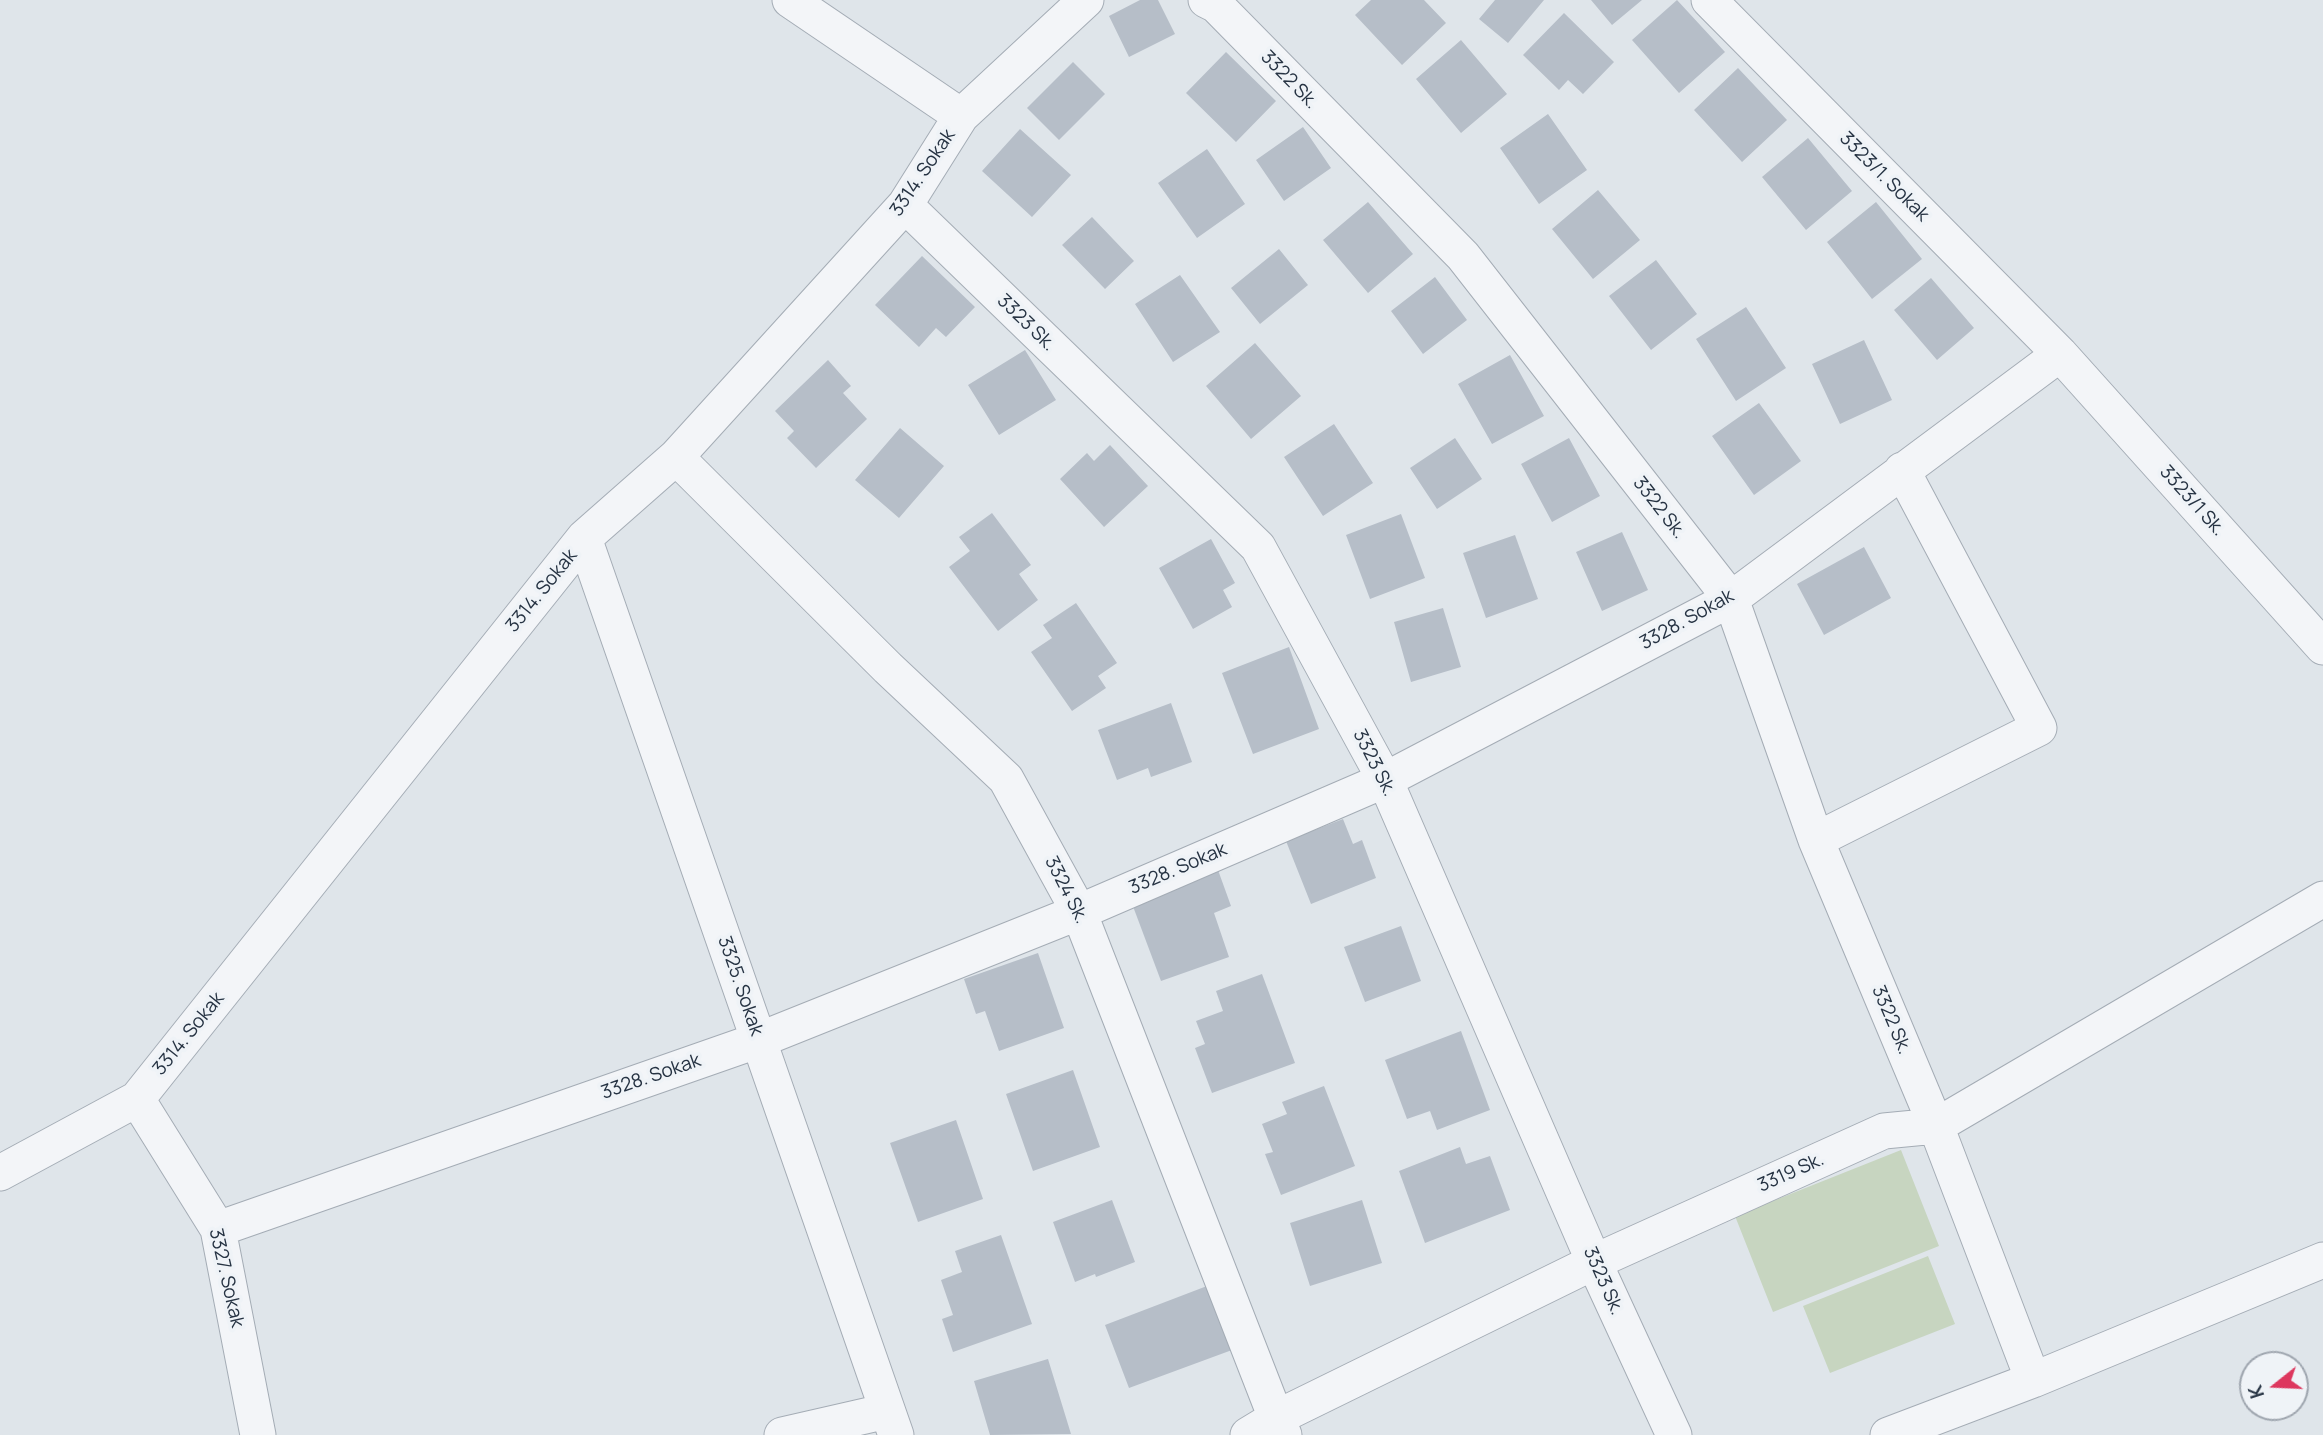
<!DOCTYPE html>
<style>
body{margin:0}
#map{position:relative;width:2323px;height:1435px;overflow:hidden;background:#dfe5ea;font-family:Manrope,sans-serif}
canvas{display:block}
.north{position:absolute;left:2239px;top:1351px;width:70px;height:70px;box-sizing:border-box;background:#eff3f7;border:2px solid #9fa6af;border-radius:50%;rotate:252deg;font-size:19px;font-weight:700;line-height:28px;text-align:center;color:#263343}
.north::after{content:'';display:block;margin:auto;width:24px;height:32px;background:#dd375e;clip-path:polygon(50% 0,100% 100%,50% 72%,0 100%)}
</style>
<div id="map">
<canvas width="2323" height="1435"></canvas>
<div class="north">K</div>
</div>
<script>
const context = document.querySelector('canvas').getContext('2d');
context.lineJoin = 'round';
function paint(path, color) {
  context.fillStyle = color;
  context.fill(path, 'evenodd');
}
function strokePath(path, color, width, dash) {
  context.strokeStyle = color;
  context.lineWidth = width;
  context.lineCap = dash ? 'butt' : 'round';
  context.setLineDash(dash || []);
  context.stroke(path);
}
function write(font, color, halo, rows, align = 'center') {
  context.font = font + ' Manrope,sans-serif';
  context.lineWidth = 7;
  context.setLineDash([]);
  context.textBaseline = 'middle';
  context.strokeStyle = halo;
  context.fillStyle = color;
  for (const [text, x, y, turn = 0] of rows) {
    context.save();
    context.translate(x, y);
    context.rotate((+turn || 0) * Math.PI / 180);
    context.textAlign = isNaN(turn) ? turn : align;
    if (halo) context.strokeText(text, 0, 0);
    context.fillText(text, 0, 0);
    context.restore();
  }
}
paint(new Path2D(`
 M1901,1150L1939,1246L1773,1312L1735,1216Z
 M1928,1256L1955,1324L1830,1373L1803,1306Z`), '#c7d5c0');
paint(new Path2D(`
 M1140,0H1158L1175,34L1129,57L1109,16Z
 M1371,0H1424L1446,23L1402,65L1355,15Z
 M1495,0H1544L1508,43L1479,19Z
 M1591,0H1642L1612,25Z
 M1677,0L1725,52L1679,93L1632,40Z
 M1564,13L1614,62L1583,94L1568,80L1559,90L1523,55Z
 M1461,40L1507,94L1461,133L1416,79Z
 M1226,52L1276,101L1236,142L1186,93Z
 M1073,62L1105,94L1059,140L1027,108Z
 M1738,68L1787,120L1742,162L1694,110Z
 M1548,114L1587,170L1539,204L1500,148Z
 M1303,127L1331,168L1284,201L1256,160Z
 M1020,129L1071,175L1032,217L982,171Z
 M1808,138L1852,191L1806,230L1762,177Z
 M1207,149L1245,204L1197,238L1158,183Z
 M1598,190L1640,240L1593,279L1552,229Z
 M1368,202L1413,254L1368,293L1323,240Z
 M1876,202L1922,259L1872,299L1827,242Z
 M1092,217L1134,261L1105,289L1062,245Z
 M1279,249L1308,285L1260,324L1231,288Z
 M922,256L975,307L946,337L936,328L919,347L875,305Z
 M1656,260L1697,314L1651,350L1609,296Z
 M1180,275L1220,332L1173,362L1135,304Z
 M1435,277L1467,320L1423,354L1391,311Z
 M1931,278L1974,328L1937,360L1894,310Z
 M1746,307L1786,368L1736,401L1696,339Z
 M1864,340L1892,400L1840,424L1812,364Z
 M1255,343L1301,396L1251,439L1206,386Z
 M1025,350L1056,400L999,435L968,385Z
 M1510,355L1544,416L1492,444L1458,384Z
 M828,360L851,386L843,393L867,419L816,468L787,438L794,431L775,411Z
 M1759,403L1801,461L1754,495L1712,436Z
 M1334,424L1373,483L1323,516L1284,457Z
 M900,428L944,466L899,518L855,480Z
 M1455,438L1482,479L1437,509L1410,468Z
 M1569,438L1600,496L1552,522L1521,464Z
 M1110,445L1148,486L1104,527L1060,479L1087,453L1094,461Z
 M992,513L1031,565L1019,574L1038,600L998,631L949,567L970,551L959,537Z
 M1401,514L1425,578L1370,599L1346,535Z
 M1622,532L1648,590L1602,611L1576,552Z
 M1515,535L1538,599L1486,618L1463,553Z
 M1211,539L1235,583L1223,590L1232,607L1193,629L1159,568Z
 M1864,547L1891,598L1824,635L1797,584Z
 M1076,603L1117,663L1098,676L1106,688L1072,711L1031,652L1052,638L1043,625Z
 M1443,608L1461,667L1411,682L1394,622Z
 M1289,647L1319,729L1253,754L1222,673Z
 M1171,703L1192,762L1151,777L1148,768L1117,780L1098,730Z
 M1343,819L1353,844L1362,840L1376,878L1311,904L1286,841Z
 M1218,870L1231,906L1214,913L1229,957L1161,981L1131,901Z
 M1401,926L1421,981L1365,1002L1344,947Z
 M1038,953L1064,1028L999,1051L985,1011L976,1014L964,979Z
 M1262,974L1295,1063L1212,1093L1195,1048L1205,1044L1196,1021L1223,1011L1216,991Z
 M1461,1031L1490,1110L1437,1130L1430,1111L1407,1119L1385,1060Z
 M1073,1070L1100,1147L1033,1171L1006,1094Z
 M1324,1086L1355,1166L1281,1195L1265,1154L1273,1152L1262,1124L1287,1114L1282,1102Z
 M956,1120L983,1199L918,1222L890,1143Z
 M1460,1147L1466,1164L1490,1156L1510,1210L1425,1243L1399,1171Z
 M1112,1200L1135,1262L1096,1277L1095,1274L1075,1282L1053,1222Z
 M1362,1200L1382,1263L1310,1286L1290,1223Z
 M1001,1235L1032,1324L953,1352L942,1319L953,1315L941,1280L962,1272L955,1251Z
 M1207,1286L1232,1350L1129,1388L1105,1325Z
 M1048,1359L1071,1434L990,1435L974,1381Z`), '#b6bec8');
const minor = new Path2D(`
 M790,0L961,116
 M1206,0L1216,5L1463,256L1731,599L1816,840L1936,1126L2033,1380
 M1709,0L2060,354L2323,647
 M905,205L1258,547L1385,780L1594,1262L1674,1435
 M676,457L888,668L1006,779L1079,912L1276,1418L1284,1435
 M584,538L896,1435
 M1816,840L2039,728L1902,470
 M137,1099L218,1229L258,1435
 M0,1173L137,1099L584,538L676,457L905,205L961,116L1086,0
 M218,1229L759,1040L1079,912L1385,780L1731,599L2060,354
 M782,1435L887,1411
 M1248,1435L1276,1418L1594,1262L1884,1131L1936,1126L2323,899
 M1888,1435L2033,1380L2323,1260`);
strokePath(minor, '#a4acb5', 37);
strokePath(minor, '#f3f5f8', 35);
write('19px', '#263343', '#eff3f7', [
 ["3322 Sk.",1289,80,46],
 ["3314. Sokak",923,173,-56],
 ["3323/1. Sokak",1884,177,45],
 ["3323 Sk.",1026,323,44],
 ["3323/1 Sk.",2192,501,48],
 ["3322 Sk.",1659,508,52],
 ["3314. Sokak",542,591,-51],
 ["3328. Sokak",1687,620,-29],
 ["3323 Sk.",1374,763,63],
 ["3328. Sokak",1178,869,-23],
 ["3324 Sk.",1066,890,63],
 ["3325. Sokak",740,986,71],
 ["3322 Sk.",1891,1020,67],
 ["3314. Sokak",189,1034,-51],
 ["3328. Sokak",651,1077,-19],
 ["3319 Sk.",1791,1173,-24],
 ["3327. Sokak",226,1278,77],
 ["3323 Sk.",1603,1281,66]
]);
</script>
